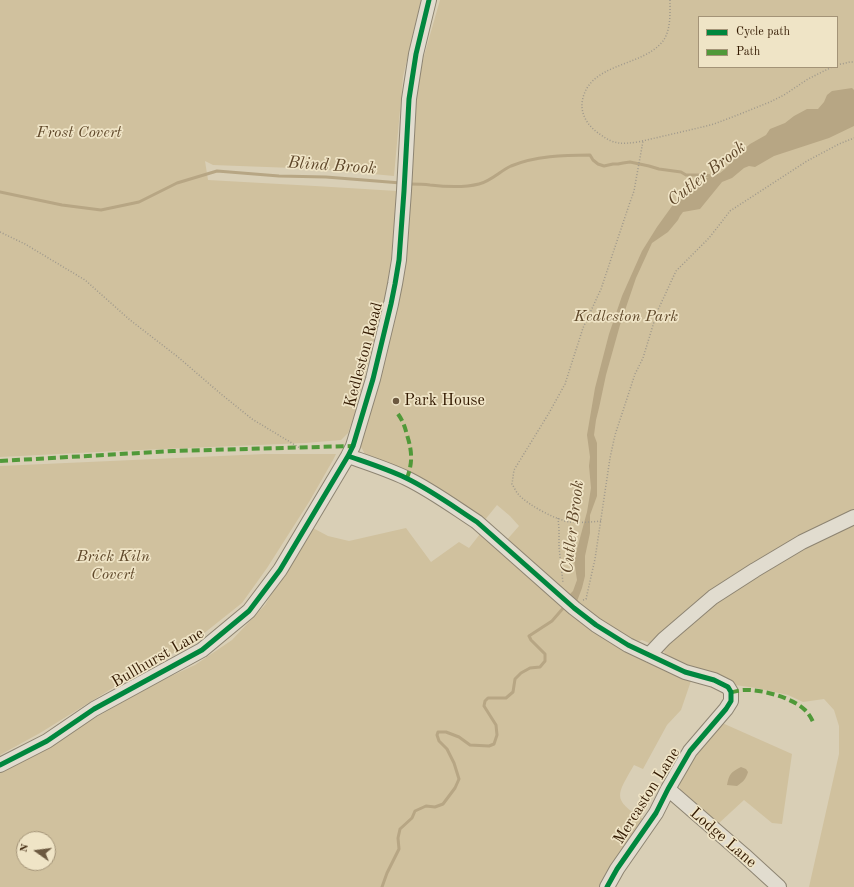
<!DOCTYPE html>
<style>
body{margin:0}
#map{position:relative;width:854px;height:887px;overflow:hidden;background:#d9cfb6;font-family:"Old Standard TT",serif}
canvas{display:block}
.legend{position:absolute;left:698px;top:16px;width:140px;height:52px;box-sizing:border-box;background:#efe4c6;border:1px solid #a39377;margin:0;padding:5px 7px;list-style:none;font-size:12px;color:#321900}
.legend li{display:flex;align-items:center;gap:8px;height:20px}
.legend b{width:20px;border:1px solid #a39377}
.north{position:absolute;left:16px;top:831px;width:40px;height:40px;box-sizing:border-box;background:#efe4c6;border:1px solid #a39377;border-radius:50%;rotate:284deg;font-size:11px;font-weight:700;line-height:16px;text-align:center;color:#321900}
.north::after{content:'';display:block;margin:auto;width:14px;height:18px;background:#6c5940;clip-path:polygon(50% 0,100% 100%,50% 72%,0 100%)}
</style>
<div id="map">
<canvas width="854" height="887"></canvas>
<ul class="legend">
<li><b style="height:5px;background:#00873e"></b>Cycle path</li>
<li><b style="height:5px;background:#509939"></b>Path</li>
</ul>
<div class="north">N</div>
</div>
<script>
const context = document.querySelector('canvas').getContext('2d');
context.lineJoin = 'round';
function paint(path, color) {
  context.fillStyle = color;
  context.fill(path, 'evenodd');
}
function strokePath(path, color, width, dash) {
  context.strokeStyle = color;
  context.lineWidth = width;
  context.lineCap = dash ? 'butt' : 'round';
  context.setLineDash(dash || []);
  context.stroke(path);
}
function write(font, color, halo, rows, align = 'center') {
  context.font = font + ' "Old Standard TT",serif';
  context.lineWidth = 3.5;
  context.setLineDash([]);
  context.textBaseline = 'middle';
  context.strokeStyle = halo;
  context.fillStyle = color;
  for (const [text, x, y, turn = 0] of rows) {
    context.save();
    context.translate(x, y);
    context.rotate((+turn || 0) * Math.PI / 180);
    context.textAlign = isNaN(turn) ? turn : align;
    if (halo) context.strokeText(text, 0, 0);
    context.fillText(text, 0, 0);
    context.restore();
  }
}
paint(new Path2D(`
 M0,0H421L403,77L394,176L320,169L213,165L205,161L208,180L315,186L397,191L391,260L385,299L354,416L348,433L341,440L305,443L117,451L0,457Z
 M440,0H854V887H809L839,754V726L834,710L824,699L803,702L788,695L756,688L735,685L670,661L665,654L663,649L642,640L639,641L633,639L604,624L505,542L519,526L510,516L497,505L484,521L366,456L360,445L406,226L417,88L424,56ZM699,17H837V67H699Z
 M265,454H336L333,460L309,502L267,568L242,603L193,642L124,681L40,733L0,755V466Z
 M311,527L328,536L349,541L406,528L431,562L459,542L469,548L480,534L532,577L692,678L681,710L667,725L643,769L634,765C617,795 611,799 643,819L610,866L599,887H0V772L156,683L195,665L232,640L265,605ZM24,839H48V863H24Z
 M720,722L792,754L782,824L772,823L744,800L718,824L688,800L680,790L679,779L683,769Z`), '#d0c19e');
paint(new Path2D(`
 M852,88L854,90V126L829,138L774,156L755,167L749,166L744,168L732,178L722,182L700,209L683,212L680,216L678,220L668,232L652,243L636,278L620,325L606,375L599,408L596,420L594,435L597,443V496L590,515V533L585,556V576L582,588L576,604L567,597L573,591L577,580L574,560L587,512L591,488L589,466L590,457L587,435L595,388L609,334L622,296L642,251L657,227L680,195L686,190C696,191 697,189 701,180L720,173L725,169L740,153L750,144L766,135L770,129L785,123L794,116L807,109H818L824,102L827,95L832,91Z
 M741,767L746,769L748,772C746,779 743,782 737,786L727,785C729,774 731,772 741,767Z`), '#b7a684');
strokePath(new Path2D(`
 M409,184C416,184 423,184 430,185C447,187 463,188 479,184C491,181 500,171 511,166C535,156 564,155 590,155L593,160L598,164L604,166L613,164H618L623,163L630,162L649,166L659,169L681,172L686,175H701L713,176
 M0,192L62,205L101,210L139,202L177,183L217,171L279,176L326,177L401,183
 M382,887L387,873L399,849L398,838L400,829L412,818L415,811L426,806L435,807L443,804L455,788L459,779L454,763L447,749L439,741L437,735L438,732H446L459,737L470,745L489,746L494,744L497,735L496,725L484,706L485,701L488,698H506L513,692L515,679L521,673L530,668L540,667L545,661V654L531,640L529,636L552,621L565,606`), '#b7a684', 3);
const minor = new Path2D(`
 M348,456C368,463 387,469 406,478C431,490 454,507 477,522L574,608L596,625L628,645L685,672L714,680L728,687L731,692V701L726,709L690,751L668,789L656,813L617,869L607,887
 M649,655L664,639L713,597L755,570L802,542L854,517
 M0,765L47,741L94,709L202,650L249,611L280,570L348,456L353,446L373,379L391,304L395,284L399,260L404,191L409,99L416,54L429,0
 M668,789L744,855L779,887`);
strokePath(minor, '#8d8472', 16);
strokePath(new Path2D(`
 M670,0C670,13 671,30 663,41C642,68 587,62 582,103C581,117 590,128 601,135C615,145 622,144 638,142L694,129L714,124L735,116L770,102L784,95L808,79L832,67
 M837,65L850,62H854
 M0,232L25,244L85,280L130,320L178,357L221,394L252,419L300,448
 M558,518L559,529V547L563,583
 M601,521C591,522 580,523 570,522C556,520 528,505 519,495C516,492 514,487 512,484L514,470L549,413L565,384L583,328L601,289L629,205L634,191L643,141
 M583,600L586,599L595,559L610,458L615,435L635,374L643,358L657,312L676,271L709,238L720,224L730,211L807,161L839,144L854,138`), '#9f998c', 1.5, [1, 2]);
strokePath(minor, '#e1dccf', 14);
strokePath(new Path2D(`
 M398,414C403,421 405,427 407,435C412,451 413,462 407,478
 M0,461L173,451L353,446
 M731,692C735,692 739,690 744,690C761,689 793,698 805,710C809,714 812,719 814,724`), '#509939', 4, [8, 4]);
strokePath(new Path2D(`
 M348,456C368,463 387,469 406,478C431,490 454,507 477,522L574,608L596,625L628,645L685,672L714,680L728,687L731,692V701L726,709L690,751L668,789L656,813L617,869L607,887
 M0,765L47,741L94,709L202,650L249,611L280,570L348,456L353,446L373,379L391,304L395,284L399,260L404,191L409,99L416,54L429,0`), '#00873e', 5);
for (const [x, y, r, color] of [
 [396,401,4,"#6c5940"]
]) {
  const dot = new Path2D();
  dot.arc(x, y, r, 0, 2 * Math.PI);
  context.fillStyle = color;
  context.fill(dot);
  strokePath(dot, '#efe4c6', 1.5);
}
write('italic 16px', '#5f482a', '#efe4c6', [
 ["Frost Covert",79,133],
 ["Kedleston Park",626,317],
 ["Brick Kiln",113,557],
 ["Covert",113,575]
]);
write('16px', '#321900', '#efe4c6', [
 ["Kedleston Road",364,355,-75],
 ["Bullhurst Lane",158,658,-30],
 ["Mercaston Lane",647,796,-58],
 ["Lodge Lane",723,838,41]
]);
write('16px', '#321900', '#efe4c6', [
 ["Park House",404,401]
], 'left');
write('italic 17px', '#5c4427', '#efe4c6', [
 ["Blind Brook",332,166,4],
 ["Cutler Brook",707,174,-38],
 ["Cutler Brook",573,527,-83]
]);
</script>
